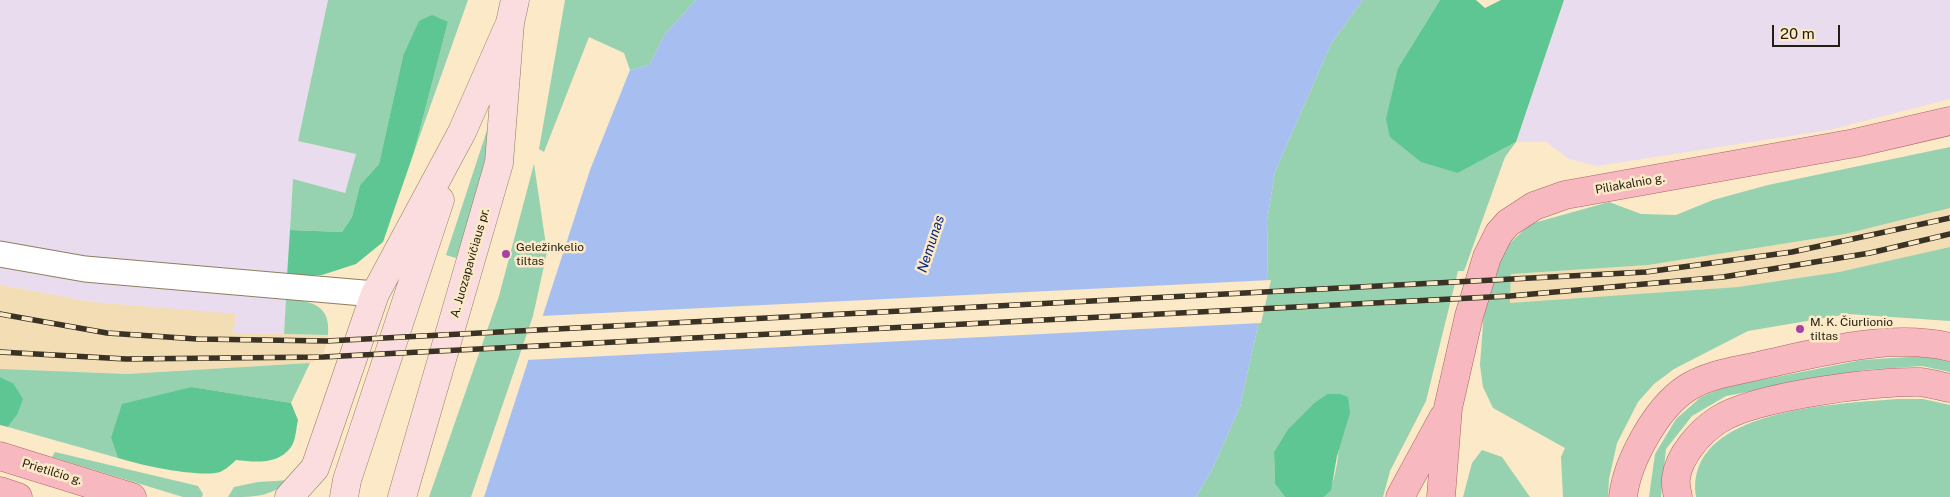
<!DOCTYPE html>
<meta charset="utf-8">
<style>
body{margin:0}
#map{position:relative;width:1950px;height:497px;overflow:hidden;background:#fbe9c7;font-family:"Public Sans",sans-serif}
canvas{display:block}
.scale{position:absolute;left:1772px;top:25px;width:68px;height:22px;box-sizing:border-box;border:2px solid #241d11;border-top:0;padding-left:6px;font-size:15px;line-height:18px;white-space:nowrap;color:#241d11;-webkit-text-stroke:4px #fbe9c7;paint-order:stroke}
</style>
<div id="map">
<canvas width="1950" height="497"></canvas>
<div class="scale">20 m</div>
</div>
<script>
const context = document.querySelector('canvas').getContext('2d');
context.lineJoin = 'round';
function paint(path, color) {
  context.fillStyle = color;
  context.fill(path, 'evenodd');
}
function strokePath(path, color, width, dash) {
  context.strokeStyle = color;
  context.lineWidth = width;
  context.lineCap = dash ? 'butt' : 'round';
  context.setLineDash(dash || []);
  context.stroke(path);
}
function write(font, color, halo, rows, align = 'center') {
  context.font = font + ' "Public Sans",sans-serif';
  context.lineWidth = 5;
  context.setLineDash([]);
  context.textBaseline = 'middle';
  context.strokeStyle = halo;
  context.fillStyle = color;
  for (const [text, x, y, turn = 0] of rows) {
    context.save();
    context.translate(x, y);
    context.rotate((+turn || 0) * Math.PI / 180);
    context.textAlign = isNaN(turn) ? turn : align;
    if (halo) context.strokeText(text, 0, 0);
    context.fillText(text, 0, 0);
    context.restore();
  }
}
paint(new Path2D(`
 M0,0H328L298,141L356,154L345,193L293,179L284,334L233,333L236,315L92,302L0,285Z
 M1564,0H1950V99L1829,130L1597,166L1569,159L1546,142H1516Z`), '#e9dcef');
paint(new Path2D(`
 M1950,208V247L1909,257L1839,272L1738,287L1510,304L1511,274L1648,265L1845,234Z
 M0,285L92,302L236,314L233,333L328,335L323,357L310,363L127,374L4,370L0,369Z`), '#f2ddb5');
paint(new Path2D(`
 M328,0H468L414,152L448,22L403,56L379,164L360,185L352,217L342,232L290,230L293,179L345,193L356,154L298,141Z
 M565,0H696L665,34L649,65L630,70L624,53L589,37L544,152L539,149Z
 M1363,0H1440L1398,68L1458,173L1516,142L1505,157L1464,271H1458L1426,401L1390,471L1383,497H1324C1343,477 1339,421 1340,394H1327L1314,403L1288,429L1274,452L1275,484L1285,497H1196L1212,470L1240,407L1268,280L1267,221L1275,172L1331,44Z
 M495,106C486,159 476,208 456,258L446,255Z
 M1950,147V208L1845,234L1648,265L1511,274L1510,303L1738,287L1839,272L1950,247V321L1848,314L1748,331L1674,369L1654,384L1638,402L1617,443L1609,479L1608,497H1563L1561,457L1565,448L1493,408L1483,387L1480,365L1484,310L1501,260L1510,243L1530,224L1609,202L1641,214L1676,215L1713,200L1768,185Z
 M534,164L547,252L533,316L471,497H429L499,296Z
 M286,299C312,301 331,305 328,335L284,334Z
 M1923,356L1950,361V372L1922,366L1863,370L1726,396L1692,416L1666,449L1661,497H1649L1655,454L1676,419L1701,397L1725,387L1822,368L1862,360Z
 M310,363L291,403L192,387L111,438L118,458L8,427L17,415L13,383L0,377V369L127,374Z
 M1897,399H1923L1950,405V497H1696C1683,408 1839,404 1897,399Z
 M1482,450L1502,457L1530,497H1463L1472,463Z
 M55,452L198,486L203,494L202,497H183L52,457Z
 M291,480C268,497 258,497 228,497L234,487L258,482Z`), '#96d1b0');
paint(new Path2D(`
 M1440,0H1476L1485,8L1501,0H1564L1516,142L1458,173L1421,162L1390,137L1386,119L1398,68Z
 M432,15L448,22L414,152L383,242L356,264L322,275L287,276L290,230L342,232L352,217L360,185L379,164L403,56L419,21Z
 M0,377L13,383L23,399L17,415L8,427L0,425Z
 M192,387L291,403L298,420C296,428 296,440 291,447C278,465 255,462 236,460C232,464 225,470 220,472C199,478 140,465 118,458L111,438L122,404Z
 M1327,394H1340L1348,397L1350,413L1337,456L1331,490L1324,497H1285L1275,484L1274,452L1288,429L1314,403Z`), '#5ec692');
paint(new Path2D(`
 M696,0H1363L1331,44L1275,172L1267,221L1268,280L1240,407L1212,470L1196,497H484L590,170L630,70L649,65L665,34Z`), '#a7bff0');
paint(new Path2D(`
 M1271,280L1261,323L526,360L541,316Z`), '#fbe9c7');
const street = new Path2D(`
 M0,254L85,269L375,294`);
const secondary = new Path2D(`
 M289,497L315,468L375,294L462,132L510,23
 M344,497L347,480L440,200
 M402,497L499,163L510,23L515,0`);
const primary = new Path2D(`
 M0,456L132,497
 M0,491L18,497
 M1400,497L1443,418
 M1441,497L1448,408L1469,316L1487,257L1499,233L1508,223L1534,206L1565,195L1855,143L1950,121
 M1623,497C1627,462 1656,408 1687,388C1709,374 1737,371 1762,365C1821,352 1890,333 1950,347
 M1678,497C1677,491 1675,484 1676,478C1679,455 1700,432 1718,420C1755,396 1875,381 1920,382C1930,383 1940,386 1950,388`);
strokePath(street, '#8e7e5f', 27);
strokePath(secondary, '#8e7e5f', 29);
strokePath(primary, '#aa6467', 29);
strokePath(street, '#fff', 25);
strokePath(secondary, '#fbdcdf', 28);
strokePath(primary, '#f7b9bf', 28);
const rail = new Path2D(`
 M0,314L107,333L197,339L327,341L1646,272L1792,252L1950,218
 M0,352L126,359L323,357L1510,296L1723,277L1870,253L1950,234`);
strokePath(rail, '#3a3224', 5.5);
strokePath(rail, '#fbe9c7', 4, [11]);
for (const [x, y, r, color] of [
 [506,254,5,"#a941a5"],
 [1800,329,5,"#a941a5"]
]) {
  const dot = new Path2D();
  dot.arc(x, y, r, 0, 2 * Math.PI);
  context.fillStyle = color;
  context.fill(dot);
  strokePath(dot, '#fbe9c7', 2);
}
write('12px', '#241d11', '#fbe9c7', [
 ["Piliakalnio g.",1630,184,-10],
 ["A. Juozapavičiaus pr.",470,263,-74],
 ["Prietilčio g.",52,472,17]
]);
write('12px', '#241d11', '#fbe9c7', [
 ["Geležinkelio",516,247],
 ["tiltas",516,261],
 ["M. K. Čiurlionio",1810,322],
 ["tiltas",1810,336]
], 'left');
write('italic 14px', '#092a83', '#fbe9c7', [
 ["Nemunas",931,244,-72]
]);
</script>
